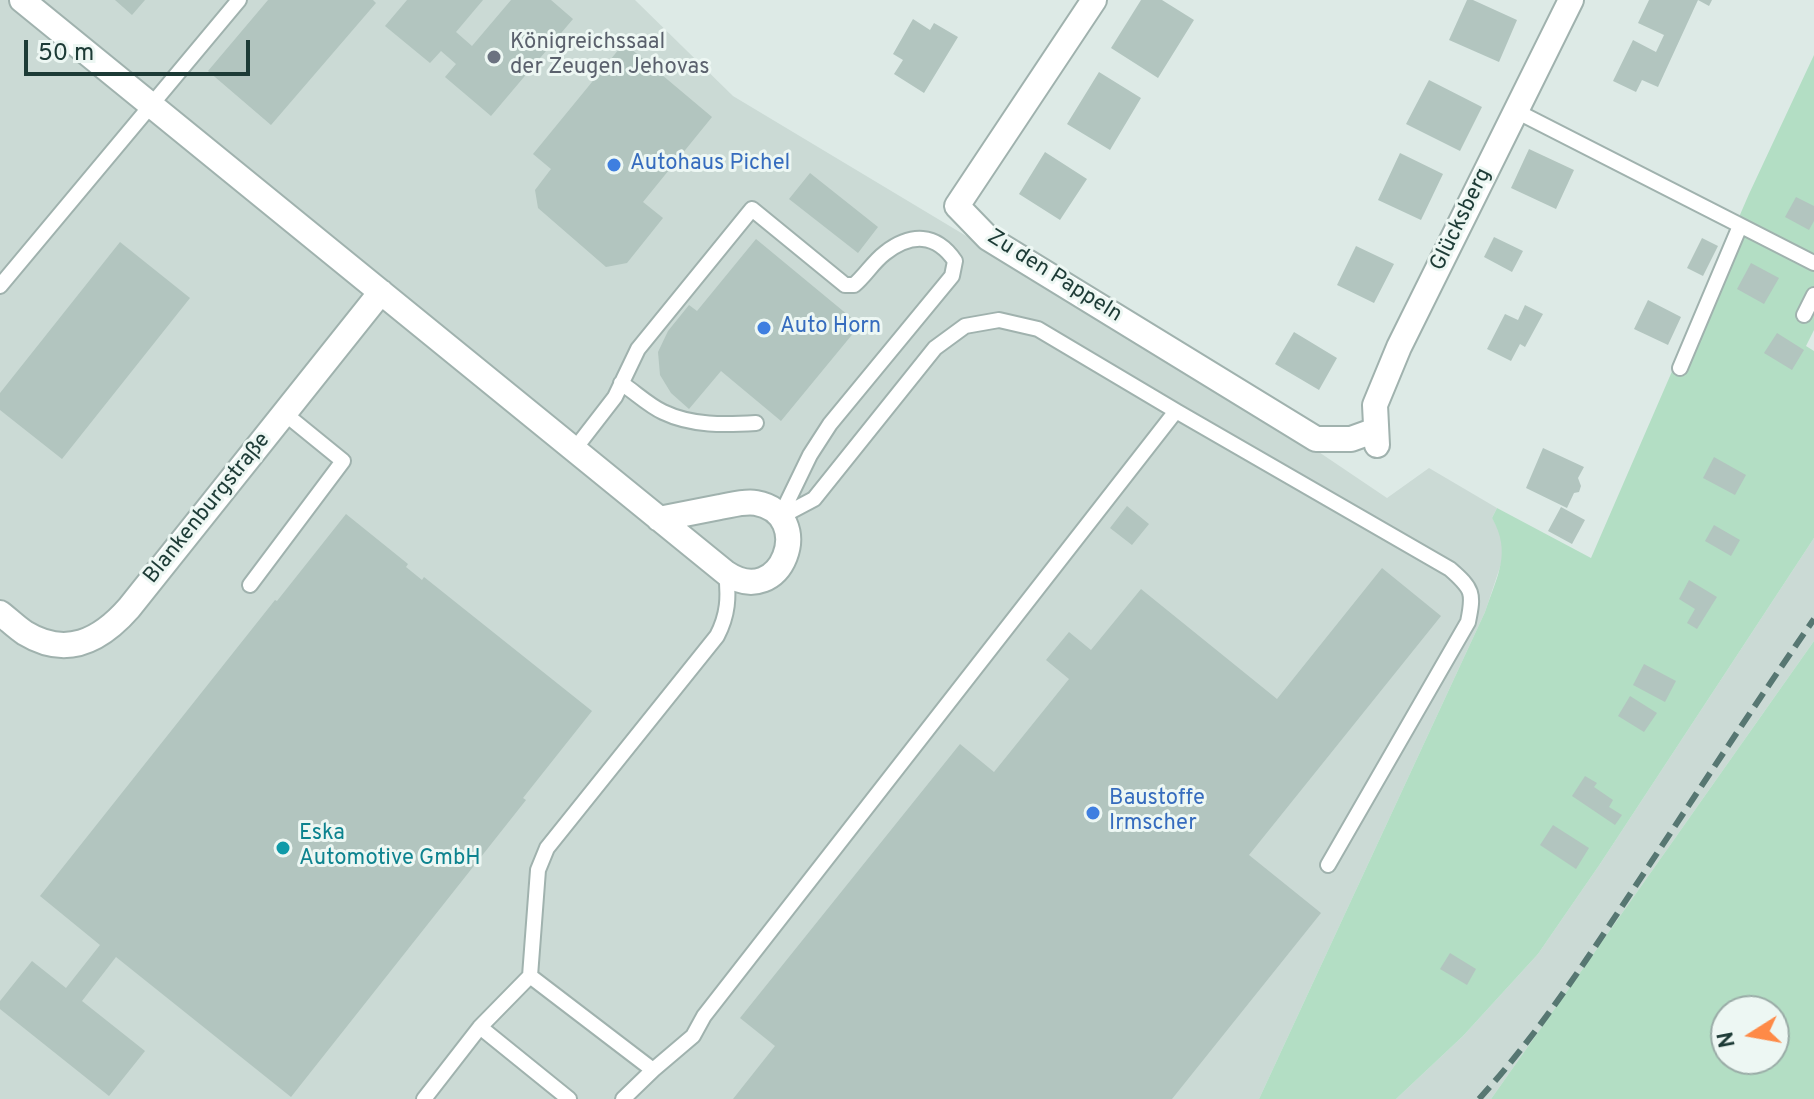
<!DOCTYPE html>
<meta charset="utf-8">
<style>
body{margin:0}
#map{position:relative;width:1814px;height:1099px;overflow:hidden;background:#ddeae6;font-family:Overpass,sans-serif}
canvas{display:block}
.north{position:absolute;left:1710px;top:995px;width:80px;height:80px;box-sizing:border-box;background:#edf7f3;border:2px solid #9aaca7;border-radius:50%;rotate:259deg;font-size:22px;font-weight:700;line-height:32px;text-align:center;color:#1d3b36}
.north::after{content:'';display:block;margin:auto;width:28px;height:36px;background:#fe8a47;clip-path:polygon(50% 0,100% 100%,50% 72%,0 100%)}
.scale{position:absolute;left:24px;top:40px;width:226px;height:36px;box-sizing:border-box;border:4px solid #1d3b36;border-top:0;padding-left:10px;font-size:24px;line-height:28px;white-space:nowrap;color:#1d3b36;-webkit-text-stroke:6px #edf7f3;paint-order:stroke}
</style>
<div id="map">
<canvas width="1814" height="1099"></canvas>
<div class="north">N</div>
<div class="scale">50 m</div>
</div>
<script>
const context = document.querySelector('canvas').getContext('2d');
context.lineJoin = 'round';
function paint(path, color) {
  context.fillStyle = color;
  context.fill(path, 'evenodd');
}
function strokePath(path, color, width, dash) {
  context.strokeStyle = color;
  context.lineWidth = width;
  context.lineCap = dash ? 'butt' : 'round';
  context.setLineDash(dash || []);
  context.stroke(path);
}
function write(font, color, halo, rows, align = 'center') {
  context.font = font + ' Overpass,sans-serif';
  context.lineWidth = 6;
  context.setLineDash([]);
  context.textBaseline = 'middle';
  context.strokeStyle = halo;
  context.fillStyle = color;
  for (const [text, x, y, turn = 0] of rows) {
    context.save();
    context.translate(x, y);
    context.rotate((+turn || 0) * Math.PI / 180);
    context.textAlign = isNaN(turn) ? turn : align;
    if (halo) context.strokeText(text, 0, 0);
    context.fillText(text, 0, 0);
    context.restore();
  }
}
paint(new Path2D(`
 M0,0H635L733,96L993,252L1218,384L1387,498L1429,468L1497,508L1492,518L1498,528L1502,541L1503,558L1485,612L1259,1099H0Z
 M1814,538V641L1491,1099H1396L1463,1036L1538,954L1600,864Z`), '#cbdad5');
paint(new Path2D(`
 M1814,55V330L1806,346L1814,351V538L1600,864L1538,954L1463,1036L1396,1099H1259L1485,612C1497,576 1512,553 1492,518L1497,508L1591,558L1749,194Z
 M1814,641V1099H1491ZM1726,1011H1774V1059H1726Z`), '#b3dec4');
paint(new Path2D(`
 M115,0H145L132,15Z
 M268,0H373L376,3L271,125L208,71Z
 M407,0H483L456,32L472,46L511,0H551L573,19L491,116L445,77L456,64L441,51L430,63L385,26Z
 M1141,0H1162L1194,20L1158,78L1111,48Z
 M1467,0H1473L1517,20L1499,62L1449,40Z
 M1649,0H1712L1709,6L1698,0L1658,87L1642,80L1636,92L1613,81L1633,40L1656,52L1664,35L1638,23Z
 M913,19L930,30L934,23L958,37L924,93L894,74L903,60L893,54Z
 M624,43L712,117L643,202L663,218L627,263L606,267L538,208L535,190L551,169L533,154Z
 M1099,72L1141,98L1110,150L1067,124Z
 M1429,80L1482,107L1460,151L1406,124Z
 M1529,149L1574,170L1556,209L1511,188Z
 M1045,152L1087,179L1060,220L1019,194Z
 M1400,153L1443,174L1421,220L1378,200Z
 M810,173L878,227L858,253L789,199Z
 M1796,197L1814,206V221L1809,230L1785,217Z
 M1494,237L1523,251L1512,272L1484,257Z
 M1702,238L1718,246L1703,276L1687,268Z
 M756,239L860,325L781,421L721,371L689,409L671,393L660,375L658,352L668,331L689,305L697,311Z
 M120,242L190,298L62,459L0,410V393Z
 M1356,246L1394,264L1374,303L1337,285Z
 M1751,263L1779,278L1764,304L1737,289Z
 M1648,300L1681,317L1668,345L1634,329Z
 M1525,305L1543,314L1525,347L1520,344L1511,361L1487,349L1505,314L1518,320Z
 M1294,332L1337,358L1319,390L1275,364Z
 M1777,333L1804,350L1792,370L1764,353Z
 M1543,448L1584,467L1578,478L1581,486L1579,492L1574,493L1567,508L1526,488Z
 M1714,457L1746,475L1735,495L1703,478Z
 M1127,506L1149,524L1132,545L1110,528Z
 M1561,507L1585,520L1572,544L1548,531Z
 M346,514L408,564L406,567L422,580L424,577L592,711L523,798L526,800L291,1097L116,957L82,1001L145,1051L109,1096L0,1009V1001L32,961L66,988L100,945L40,896L275,600L277,601Z
 M1714,525L1740,540L1731,556L1705,541Z
 M1382,568L1441,616L1249,855L1321,913L1172,1099H733L775,1046L740,1018L960,744L994,772L1069,679L1046,660L1069,632L1091,650L1141,589L1277,699Z
 M1689,580L1717,597L1697,629L1687,623L1695,609L1679,599Z
 M1644,664L1676,681L1665,702L1633,685Z
 M1630,696L1657,713L1644,732L1618,716Z
 M1585,776L1597,783L1594,787L1613,800L1609,807L1622,815L1615,825L1572,796Z
 M1553,825L1589,848L1576,869L1540,845Z
 M1450,953L1476,969L1467,985L1440,969Z`), '#b2c5bf');
const lane = new Path2D(`
 M1516,111L1814,263
 M0,286L239,0
 M1804,315L1814,295
 M1680,368L1740,226
 M621,383C635,392 648,405 663,412C692,426 725,425 756,423
 M1176,411L1450,569C1473,589 1474,593 1468,622L1328,865
 M574,450L615,397L638,349L752,209L845,285H854C865,276 873,262 885,253C911,233 936,233 955,261L952,276L830,424L810,455L780,517
 M250,585L343,461L284,413
 M530,976L653,1070L693,1036L704,1016L1176,411L1038,329L999,320L965,326L935,348L814,499L780,517
 M480,1027L569,1099
 M424,1099L480,1027L530,976L538,870L547,848L717,636C728,615 729,597 726,573
 M623,1099L653,1070`);
const street = new Path2D(`
 M22,0L334,254C465,360 595,467 726,573C782,611 817,514 756,503C744,501 732,505 720,507C699,511 679,515 659,519
 M1094,0L957,206L988,238L1316,439H1351L1376,430
 M1377,445L1375,405L1399,347L1571,0
 M0,613C8,619 16,627 25,633C66,658 100,641 129,608L381,292`);
strokePath(lane, '#a0b2ae', 18);
strokePath(street, '#a0b2ae', 28);
strokePath(lane, '#fff', 14);
strokePath(street, '#fff', 24);
strokePath(new Path2D(`
 M1479,1099C1542,1030 1593,950 1644,873C1700,788 1756,703 1814,619`), '#577772', 6, [16, 8]);
for (const [x, y, r, color] of [
 [494,57,8,"#6b7280"],
 [614,165,8,"#3f7fe0"],
 [764,328,8,"#3f7fe0"],
 [1093,813,8,"#3f7fe0"],
 [283,848,8,"#0f9aa8"]
]) {
  const dot = new Path2D();
  dot.arc(x, y, r, 0, 2 * Math.PI);
  context.fillStyle = color;
  context.fill(dot);
  strokePath(dot, '#edf7f3', 3);
}
write('22px', '#5b616d', '#edf7f3', [
 ["Königreichssaal",510,44],
 ["der Zeugen Jehovas",510,69]
], 'left');
write('22px', '#366cbe', '#edf7f3', [
 ["Autohaus Pichel",630,165],
 ["Auto Horn",780,328],
 ["Baustoffe",1109,800],
 ["Irmscher",1109,825]
], 'left');
write('22px', '#1d3b36', '#edf7f3', [
 ["Glücksberg",1462,220,-64],
 ["Zu den Pappeln",1054,277,32],
 ["Blankenburgstraße",208,509,-51]
]);
write('22px', '#0d838f', '#edf7f3', [
 ["Eska",299,835],
 ["Automotive GmbH",299,860]
], 'left');
</script>
